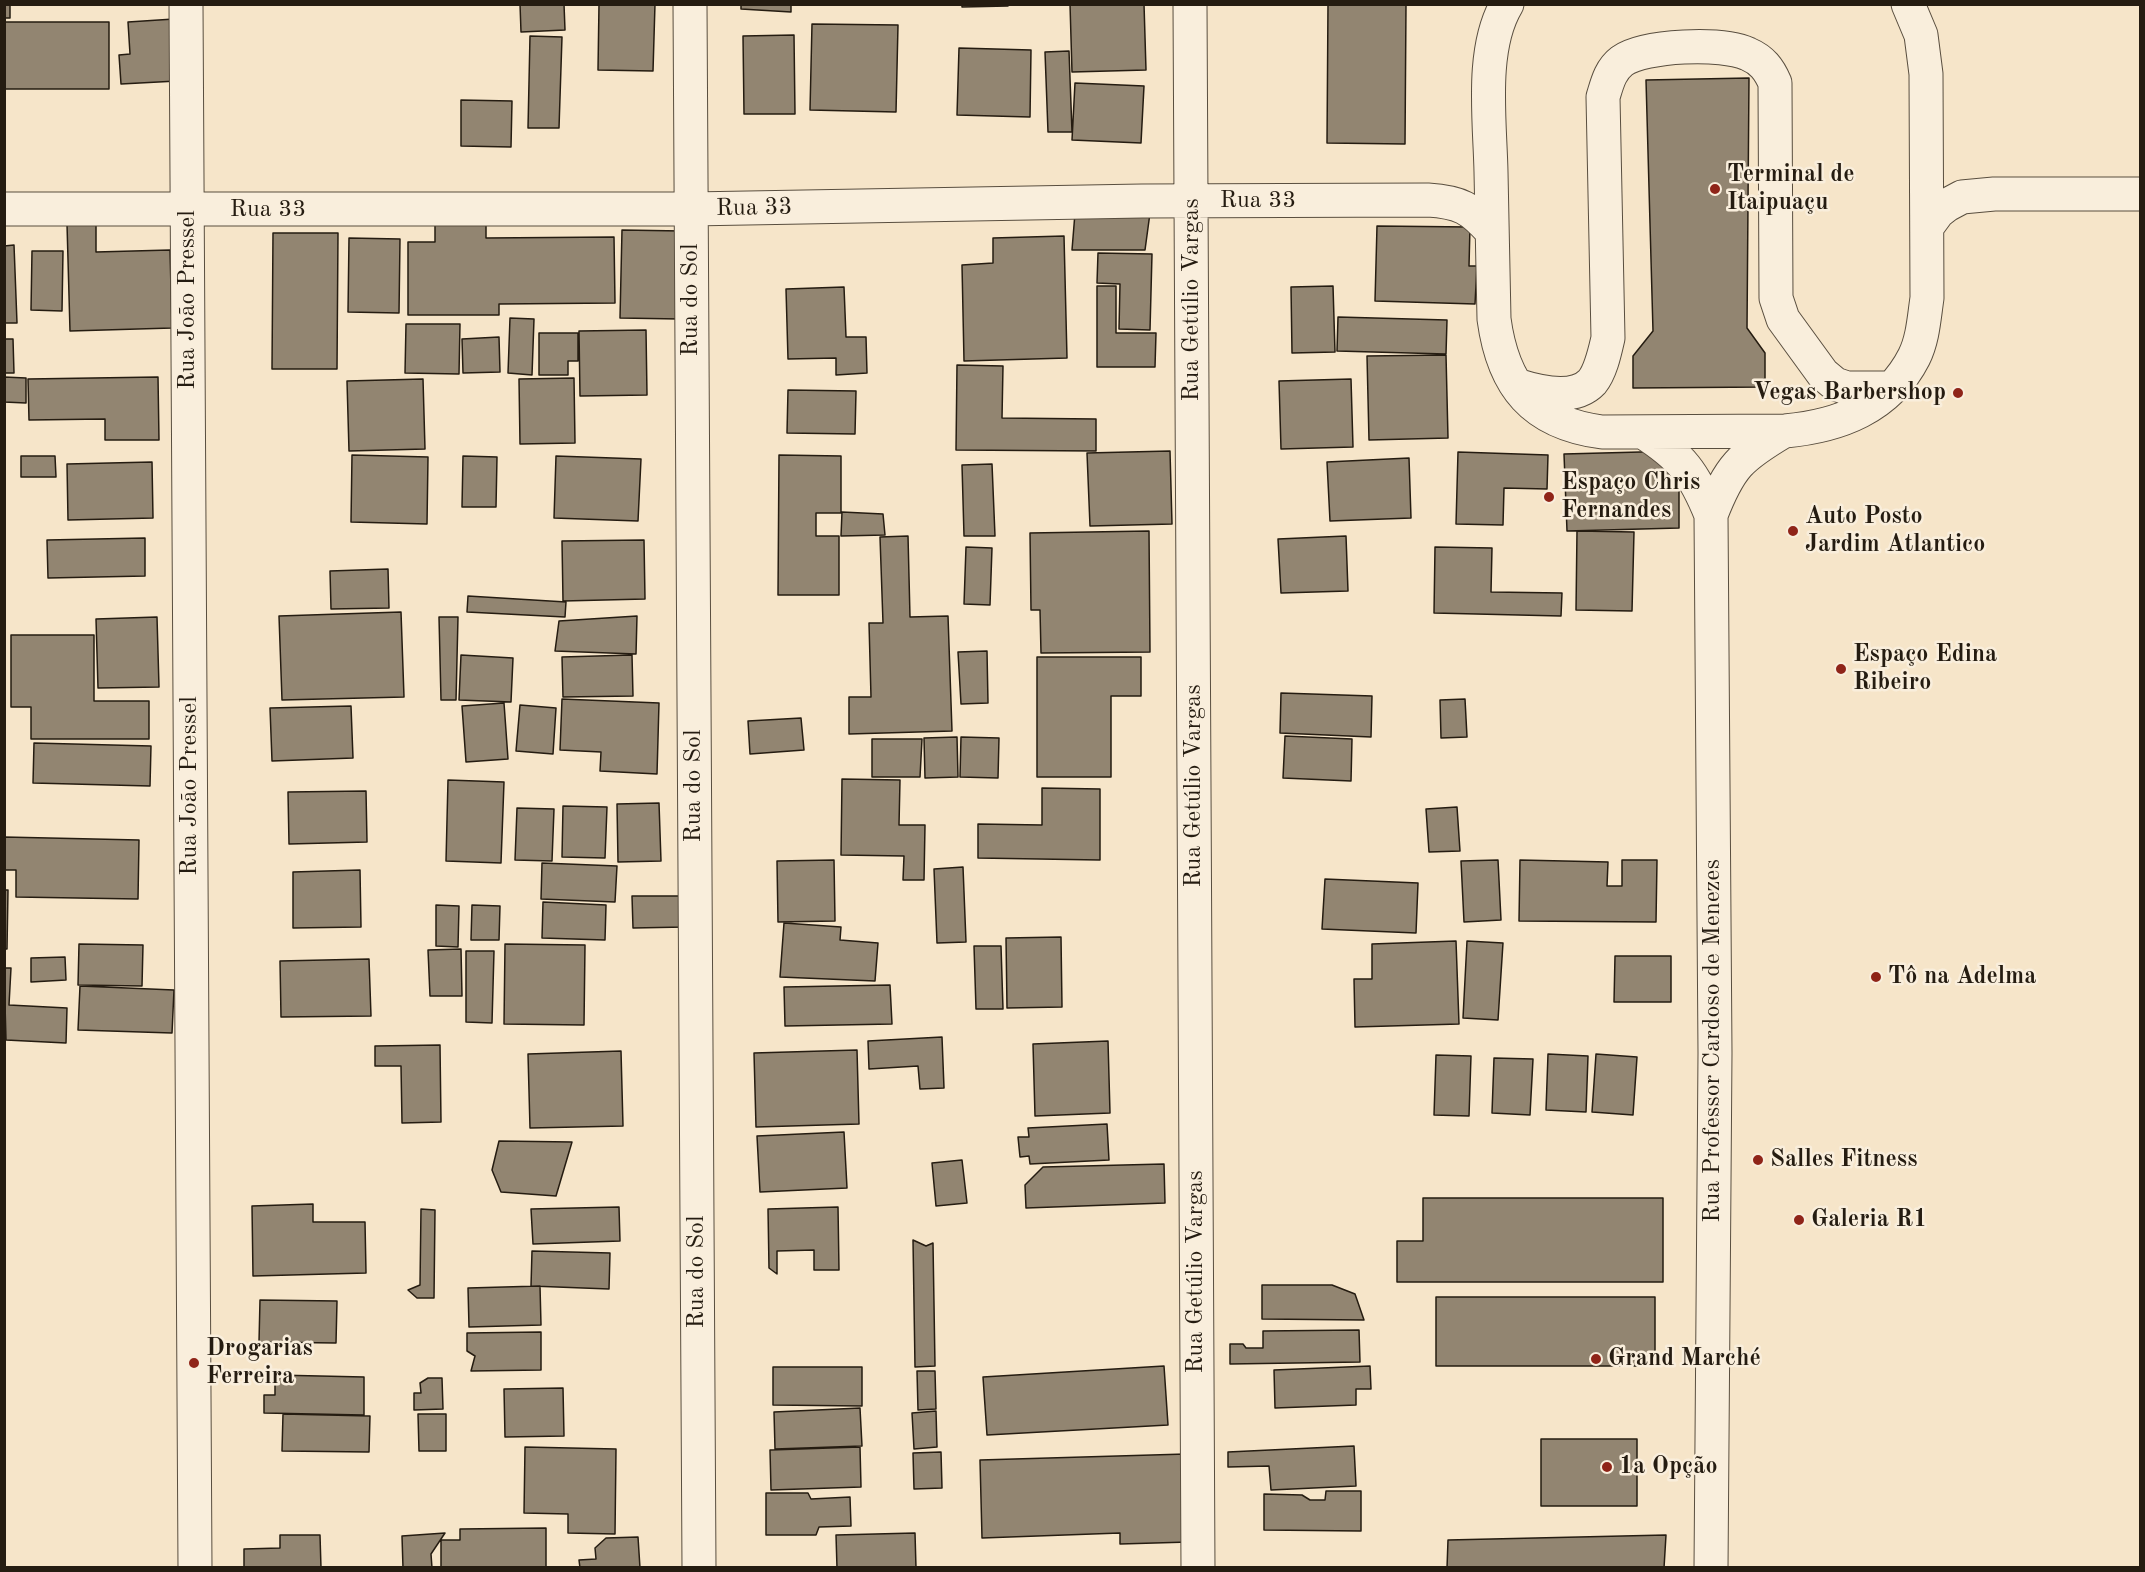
<!DOCTYPE html>
<meta charset="utf-8">
<style>
body{margin:0}
#map{position:relative;width:2145px;height:1572px;overflow:hidden;background:#f6e5c9;font-family:"Old Standard TT",serif}
canvas{display:block}
.frame{position:absolute;inset:0;border:6px solid #251c11;pointer-events:none}
</style>
<div id="map">
<canvas width="2145" height="1572"></canvas>
<div class="frame"></div>
</div>
<script>
const context = document.querySelector('canvas').getContext('2d');
context.lineJoin = 'round';
function paint(path, color) {
  context.fillStyle = color;
  context.fill(path, 'evenodd');
}
function strokePath(path, color, width, dash) {
  context.strokeStyle = color;
  context.lineWidth = width;
  context.lineCap = dash ? 'butt' : 'round';
  context.setLineDash(dash || []);
  context.stroke(path);
}
function write(font, color, halo, rows, align = 'center') {
  context.font = font + ' "Old Standard TT",serif';
  context.lineWidth = 5;
  context.setLineDash([]);
  context.textBaseline = 'middle';
  context.strokeStyle = halo;
  context.fillStyle = color;
  for (const [text, x, y, turn = 0] of rows) {
    context.save();
    context.translate(x, y);
    context.rotate((+turn || 0) * Math.PI / 180);
    context.textAlign = isNaN(turn) ? turn : align;
    if (halo) context.strokeText(text, 0, 0);
    context.fillText(text, 0, 0);
    context.restore();
  }
}
const building = new Path2D(`
 M4,4H10V18H4Z
 M520,4H564L565,30L521,32Z
 M599,4H655L653,71L598,70Z
 M741,4H791V12L741,9Z
 M962,4H1008V6L962,7Z
 M1070,4H1144L1146,70L1072,72Z
 M1328,4H1406L1405,144L1327,143Z
 M174,19L177,81L121,84L119,55L130,54L128,22Z
 M4,22H109V89H4Z
 M812,24L898,25L896,112L810,110Z
 M794,35L795,114H744L743,36Z
 M530,36L562,37L559,128H528Z
 M959,48L1031,50L1030,117L957,115Z
 M1069,51L1072,132H1048L1045,52Z
 M1749,78L1747,328L1765,353V387L1633,388V356L1653,331L1646,80Z
 M1075,83L1144,86L1141,143L1072,140Z
 M461,100L512,101L511,147L461,146Z
 M1075,213H1150L1145,250H1072Z
 M435,218H486V238L614,237L615,303L499,304V315H408V242H435Z
 M67,224H96V252L170,250L172,328L70,331Z
 M1377,226L1470,227L1469,266H1477L1475,304L1375,301Z
 M622,230L682,231L679,319L620,318Z
 M273,233H338L337,369H272Z
 M1064,236L1067,358L964,361L962,265L993,263V238Z
 M349,238L400,239L399,313L348,312Z
 M14,245L17,323H4V246Z
 M32,251H63L62,311L31,310Z
 M1098,253L1152,254L1150,330L1119,329L1120,284L1097,283Z
 M1097,286H1116V333H1156L1155,367H1097Z
 M1333,286L1335,352L1292,353L1291,287Z
 M844,287L846,337H866L867,373L836,375V358L788,359L786,289Z
 M1338,317L1447,320L1446,354L1337,351Z
 M510,318L534,319L532,375L508,373Z
 M406,324H460L459,374L405,373Z
 M646,330L647,395L580,396L579,331Z
 M539,333H578V361H568V375H539Z
 M499,337L500,372L463,373L462,339Z
 M4,339H13L14,373H4Z
 M1446,355L1448,438L1369,440L1367,356Z
 M957,365L1003,366L1002,418L1096,419V451L956,450Z
 M4,377L26,378V403L4,402Z
 M158,377L159,440H105V419L29,420L28,379Z
 M574,378L575,443L520,444L519,379Z
 M423,379L425,449L349,451L347,381Z
 M1351,379L1353,447L1281,449L1279,381Z
 M788,390L856,391L855,434L787,433Z
 M1170,451L1172,524L1090,526L1087,453Z
 M1679,451V528L1567,531L1564,454Z
 M1458,452L1548,455L1547,489L1504,488L1503,525L1456,524Z
 M352,455L428,457L427,524L351,522Z
 M779,455L841,456V513H816V536H839V595H778Z
 M21,456H55L56,477H21Z
 M463,456L497,457L496,507H462Z
 M556,456L641,459L638,521L554,518Z
 M1409,458L1411,518L1330,521L1327,462Z
 M152,462L153,518L68,520L67,464Z
 M992,464L995,536H964L962,465Z
 M842,512L883,514L885,535L841,536Z
 M1149,531L1150,652L1041,653L1040,610H1031L1030,533Z
 M1577,531L1634,532L1632,611L1576,610Z
 M908,536L910,617L948,616L952,731L849,734V697H871L869,623H883L880,537Z
 M1346,536L1348,591L1281,593L1278,539Z
 M145,538V576L48,578L47,540Z
 M644,540L645,599L563,601L562,541Z
 M966,547L992,548L990,605L964,604Z
 M1435,547L1492,548L1491,592L1562,593L1561,616L1434,613Z
 M388,569L389,608L331,609L330,571Z
 M468,596L566,602L565,617L467,612Z
 M401,612L404,697L282,700L279,616Z
 M637,616L636,654L555,651L559,621Z
 M157,617L159,687L98,688L96,619Z
 M439,617H458L456,700H441Z
 M11,635H94V701H149V739H31V707H11Z
 M987,651L988,703L961,704L958,652Z
 M461,655L513,658L511,702L459,700Z
 M632,655L633,696L563,697L562,657Z
 M1037,657H1141V696H1111V777H1037Z
 M1281,693L1372,696L1371,737L1280,733Z
 M562,699L659,703L657,774L600,771L601,752L560,750Z
 M1465,699L1467,737L1441,738L1440,700Z
 M504,703L508,759L466,762L462,706Z
 M520,705L556,708L553,754L516,751Z
 M351,706L353,758L272,761L270,708Z
 M801,718L804,750L750,754L748,721Z
 M1285,736L1352,739L1351,781L1283,778Z
 M957,737L958,777L925,778L924,738Z
 M961,737L999,738L998,778L960,777Z
 M872,739H922L920,777H872Z
 M34,743L151,746L150,786L33,783Z
 M842,779L900,780L899,825H925L924,880H903L904,856L841,855Z
 M448,780L504,782L501,863L446,861Z
 M1042,788L1100,789V860L978,858V824L1042,825Z
 M366,791L367,842L289,844L288,792Z
 M659,803L661,861L618,862L617,804Z
 M563,806L607,807L605,858L562,857Z
 M1457,807L1460,851L1429,852L1426,809Z
 M517,808L554,809L552,861L515,860Z
 M4,837L139,840L138,899L16,897V870H4Z
 M834,860L835,921L778,922L777,861Z
 M1498,860L1501,920L1464,922L1461,861Z
 M1520,860L1608,862L1607,886H1622V860H1657L1656,922L1519,921Z
 M542,863L617,866L615,902L541,899Z
 M963,867L966,942L937,943L934,869Z
 M360,870L361,927L293,928V872Z
 M1325,879L1418,883L1416,933L1322,929Z
 M4,890H8L7,949H4Z
 M632,896H684L685,927L633,928Z
 M543,902L606,905L605,940L542,938Z
 M436,905L459,906L458,947L436,946Z
 M472,905L500,906L499,940H471Z
 M784,923L841,927L840,940L878,943L875,981L780,977Z
 M1061,937L1062,1007L1007,1008L1006,938Z
 M1456,941L1459,1024L1355,1027L1354,979H1372V944Z
 M1467,941L1503,943L1498,1020L1463,1018Z
 M79,944L143,945L142,986L78,985Z
 M505,944L585,945L584,1025L504,1024Z
 M974,946H1001L1003,1009H976Z
 M461,949L462,996H430L428,950Z
 M466,951H494L492,1023L466,1022Z
 M1615,956H1671V1002H1614Z
 M65,957L66,980L31,982V958Z
 M369,959L371,1016L281,1017L280,961Z
 M4,968H11L9,1005L67,1008L66,1043L6,1040Z
 M890,985L892,1024L785,1026L784,987Z
 M80,986L174,990L172,1033L78,1030Z
 M942,1037L944,1088L920,1089L918,1066L869,1069L868,1041Z
 M1108,1041L1110,1113L1035,1116L1033,1044Z
 M440,1045L441,1122L402,1123L401,1066H375V1046Z
 M857,1050L859,1124L756,1127L754,1053Z
 M621,1051L623,1126L530,1128L528,1054Z
 M1548,1054L1588,1056L1586,1112L1546,1110Z
 M1596,1054L1637,1057L1633,1115L1592,1112Z
 M1436,1055L1471,1056L1469,1116L1434,1115Z
 M1494,1058L1533,1059L1530,1115L1492,1113Z
 M1107,1124L1109,1160L1030,1164L1029,1156L1020,1157L1018,1137H1029L1028,1128Z
 M844,1132L847,1188L760,1192L757,1136Z
 M499,1141L572,1142L556,1196L501,1192L492,1170Z
 M962,1160L967,1203L936,1206L932,1163Z
 M1164,1164L1165,1203L1026,1208L1025,1185L1043,1167Z
 M1423,1198H1663V1282H1397V1241H1423Z
 M313,1204V1222H365L366,1273L253,1276L252,1206Z
 M619,1207L620,1241L533,1244L531,1209Z
 M838,1207L839,1270H814V1250L777,1251V1274L769,1268L768,1209Z
 M421,1209L435,1210L434,1298H417L408,1290L420,1285Z
 M913,1240L926,1246L933,1243L935,1366L915,1367Z
 M532,1251L610,1253L609,1289L531,1286Z
 M1262,1285H1332L1355,1294L1364,1320L1262,1319Z
 M540,1286L541,1325L469,1327L468,1288Z
 M1436,1297H1655V1366H1436Z
 M260,1300L337,1301L336,1343L259,1342Z
 M1359,1330L1360,1362L1230,1364V1344H1243L1246,1348H1263V1331Z
 M541,1332V1370L471,1371L475,1356L467,1351V1333Z
 M1164,1366L1168,1425L987,1435L983,1377Z
 M1370,1366L1371,1389H1356V1405L1275,1408L1274,1370Z
 M773,1367H862V1406L773,1405Z
 M917,1371H935L936,1409L918,1410Z
 M275,1375L364,1377V1415L264,1413V1395H275Z
 M428,1378H442L443,1409L414,1410V1393H421L420,1383Z
 M563,1388L564,1436L505,1437L504,1389Z
 M860,1408L862,1446L775,1449L774,1412Z
 M936,1411L937,1447L914,1449L912,1413Z
 M283,1414L370,1416L369,1452L282,1451Z
 M418,1414H446V1451H419Z
 M1541,1439H1637V1506H1541Z
 M1354,1446L1356,1486L1271,1490L1269,1466L1228,1467V1452Z
 M525,1447L616,1449L615,1534L568,1533V1514L524,1513Z
 M860,1447L861,1487L771,1490L770,1450Z
 M941,1452L942,1488L914,1489L913,1453Z
 M1186,1454L1189,1542L1120,1544V1533L982,1538L980,1460Z
 M1326,1491H1361V1531L1264,1530V1494L1302,1495L1310,1500H1325Z
 M766,1493H808L811,1499L850,1497L851,1526L819,1527L816,1535H766Z
 M546,1528V1568H441V1540H460V1529Z
 M445,1533L431,1554L432,1568H403L402,1536Z
 M915,1533L916,1568H837L836,1535Z
 M280,1535H320L321,1568H244V1549L280,1548Z
 M1666,1535L1664,1568H1447L1448,1540Z
 M638,1537L640,1568H580L579,1560L596,1559L595,1548L606,1538Z`);
paint(building, '#928571');
strokePath(building, '#251c11', 1.5);
const minor = new Path2D(`
 M186,4L195,1568
 M690,4L699,1568
 M1190,4L1198,1568
 M1507,4C1480,49 1490,121 1491,172C1492,221 1493,270 1494,319C1503,386 1533,423 1602,432L1785,431C1839,426 1888,408 1914,357C1923,339 1924,318 1927,298L1926,74L1921,35L1908,4
 M4,209H691L1142,201L1428,200C1460,202 1471,208 1492,232
 M1927,227L1938,212L1947,205L1962,197L1994,194H2140
 M1516,385C1538,392 1574,401 1592,382C1601,371 1605,351 1608,338L1603,97C1607,84 1610,70 1622,61C1645,45 1722,42 1748,54C1762,60 1769,69 1775,83L1776,298L1783,319L1823,374L1835,384L1847,388H1892
 M1643,432C1682,457 1694,473 1711,515L1715,1053L1711,1568
 M1711,515C1730,466 1740,457 1784,431`);
strokePath(minor, '#594e3f', 35);
strokePath(minor, '#f9eedc', 33);
for (const [x, y, r, color] of [
 [1715,189,6,"#8f2418"],
 [1958,393,6,"#8f2418"],
 [1549,497,6,"#8f2418"],
 [1793,531,6,"#8f2418"],
 [1841,669,6,"#8f2418"],
 [1876,977,6,"#8f2418"],
 [1758,1160,6,"#8f2418"],
 [1799,1220,6,"#8f2418"],
 [1596,1359,6,"#8f2418"],
 [194,1363,6,"#8f2418"],
 [1607,1467,6,"#8f2418"]
]) {
  const dot = new Path2D();
  dot.arc(x, y, r, 0, 2 * Math.PI);
  context.fillStyle = color;
  context.fill(dot);
  strokePath(dot, '#f9eedc', 2);
}
write('bold 24px', '#251c11', '#f9eedc', [
 ["Terminal de",1727,175],
 ["Itaipuaçu",1727,203],
 ["Vegas Barbershop",1946,393,"right"],
 ["Espaço Chris",1561,483],
 ["Fernandes",1561,511],
 ["Auto Posto",1805,517],
 ["Jardim Atlantico",1805,545],
 ["Espaço Edina",1853,655],
 ["Ribeiro",1853,683],
 ["Tô na Adelma",1888,977],
 ["Salles Fitness",1770,1160],
 ["Galeria R1",1811,1220],
 ["Drogarias",206,1349],
 ["Ferreira",206,1377],
 ["Grand Marché",1608,1359],
 ["1a Opção",1619,1467]
], 'left');
write('24px', '#251c11', '#f9eedc', [
 ["Rua 33",1258,201],
 ["Rua 33",754,208,-1],
 ["Rua 33",268,210],
 ["Rua João Pressel",188,300,-90],
 ["Rua do Sol",691,300,-90],
 ["Rua Getúlio Vargas",1192,300,-90],
 ["Rua João Pressel",190,786,-90],
 ["Rua do Sol",694,786,-90],
 ["Rua Getúlio Vargas",1194,786,-90],
 ["Rua Professor Cardoso de Menezes",1713,1041,-90],
 ["Rua do Sol",697,1272,-90],
 ["Rua Getúlio Vargas",1196,1272,-90]
]);
</script>
